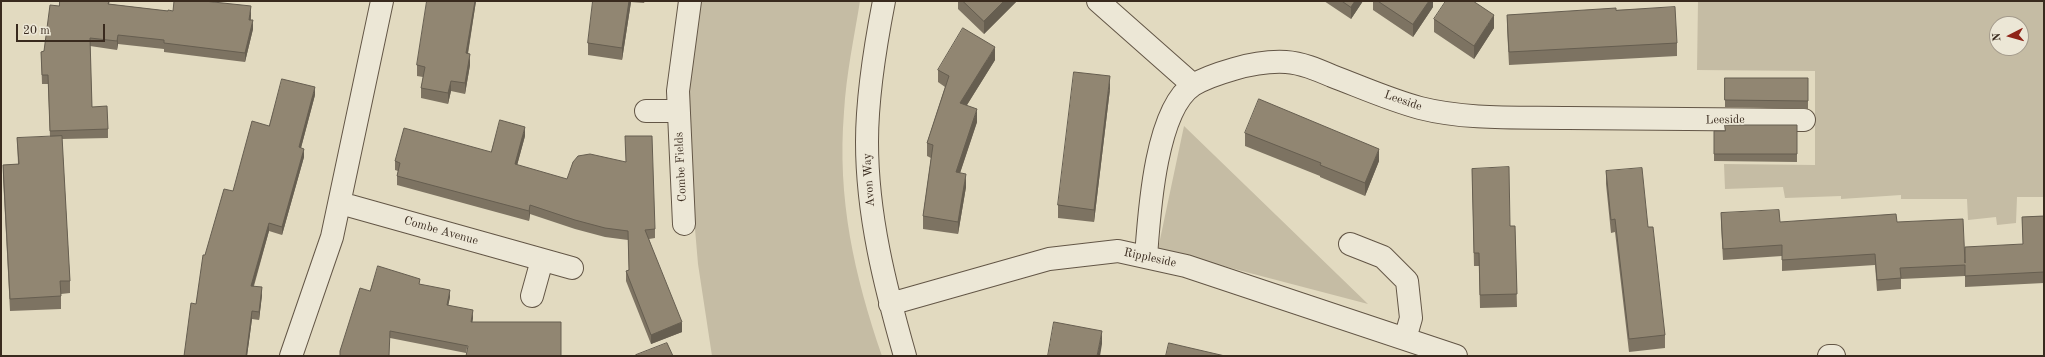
<!DOCTYPE html>
<style>
body{margin:0}
#map{position:relative;width:2045px;height:357px;overflow:hidden;background:#e2dac0;font-family:"Old Standard TT",serif}
canvas{display:block}
.frame{position:absolute;inset:0;border:2px solid #392a1e;pointer-events:none}
.north{position:absolute;left:1989px;top:16px;width:40px;height:40px;box-sizing:border-box;background:#ece7d6;border:1px solid #a49b8c;border-radius:50%;rotate:264deg;font-size:11px;font-weight:700;line-height:16px;text-align:center;color:#392a1e}
.north::after{content:'';display:block;margin:auto;width:14px;height:18px;background:#8f2418;clip-path:polygon(50% 0,100% 100%,50% 72%,0 100%)}
.scale{position:absolute;left:16px;top:24px;width:89px;height:18px;box-sizing:border-box;border:2px solid #392a1e;border-top:0;padding-left:5px;font-size:12px;line-height:14px;white-space:nowrap;color:#392a1e;-webkit-text-stroke:3px #ece7d6;paint-order:stroke}
</style>
<div id="map">
<canvas width="2045" height="357"></canvas>
<div class="frame"></div>
<div class="north">N</div>
<div class="scale">20 m</div>
</div>
<script>
const context = document.querySelector('canvas').getContext('2d');
context.lineJoin = 'round';
function paint(path, color) {
  context.fillStyle = color;
  context.fill(path, 'evenodd');
}
function strokePath(path, color, width, dash) {
  context.strokeStyle = color;
  context.lineWidth = width;
  context.lineCap = dash ? 'butt' : 'round';
  context.setLineDash(dash || []);
  context.stroke(path);
}
function write(font, color, halo, rows, align = 'center') {
  context.font = font + ' "Old Standard TT",serif';
  context.lineWidth = 3.5;
  context.setLineDash([]);
  context.textBaseline = 'middle';
  context.strokeStyle = halo;
  context.fillStyle = color;
  for (const [text, x, y, turn = 0] of rows) {
    context.save();
    context.translate(x, y);
    context.rotate((+turn || 0) * Math.PI / 180);
    context.textAlign = isNaN(turn) ? turn : align;
    if (halo) context.strokeText(text, 0, 0);
    context.fillText(text, 0, 0);
    context.restore();
  }
}
paint(new Path2D(`
 M699,1H860C854,38 846,75 844,112C837,199 854,274 882,356H712L698,264L685,112Z
 M1698,1H2044V197H2017L2016,223L1997,225L1996,217L1968,220L1967,199H1901V195L1841,199V196L1785,198L1783,187L1725,189L1724,164L1815,165V71L1697,70ZM1997,24H2021V48H1997Z
 M1184,126L1368,304L1158,249Z`), '#c5bca4');
const minor = new Path2D(`
 M884,1C875,47 867,95 867,142C867,215 885,286 905,356
 M1098,1L1193,85
 M646,111H678
 M340,203L572,268
 M684,224L678,91L690,1
 M1350,244L1383,257L1407,281L1411,318L1405,339
 M1146,257C1149,216 1155,110 1193,85C1205,78 1220,73 1234,69C1251,64 1268,61 1286,62C1302,63 1318,70 1332,76C1361,87 1390,100 1420,108C1467,120 1520,117 1569,118C1648,119 1726,120 1804,120
 M532,296L542,260
 M890,304L1049,259L1118,251L1186,266L1456,356
 M291,356L332,237L382,1
 M1829,356H1834`);
strokePath(minor, '#635646', 24);
strokePath(minor, '#ece7d6', 22);
paint(new Path2D(`
 M60,1H110L109,4L168,11H173L251,15V20L253,29L245,62L164,52V49L118,44L117,50L90,46L92,107L108,129V138L62,139L70,281V293L61,294V309L10,311L3,177V165L18,164L17,138L50,137L48,84H42L41,52L44,51L59,6Z
 M427,1H476L468,54L470,65L465,94L451,91L448,104L421,98V88L423,77L417,76V65Z
 M593,1H645L644,3L631,2L622,60L588,55V43Z
 M958,1H1017L984,34L958,9Z
 M1324,1H1363L1351,19Z
 M1373,1H1433V7L1413,37L1373,10Z
 M1616,10L1677,43V56L1509,65L1507,28V15Z
 M1434,19L1494,28L1474,59L1434,32Z
 M995,60L967,105L977,122L960,173L966,187L958,234L923,229V216L931,158L927,156V143L945,87L938,82V70Z
 M1725,78H1808V109L1725,107Z
 M1110,89L1094,222L1058,218V205Z
 M315,95L301,148L304,157L282,235L269,231L254,286L262,295L259,320L252,319L247,356H184L196,304L205,255L233,191L269,126Z
 M1797,125V162L1714,161V131H1725Z
 M1245,133L1379,161L1365,196L1320,177V176L1245,146Z
 M525,136L517,165L655,229V238L649,239L682,332L651,344L626,281V271L629,270L628,240L605,237L575,229L530,214L529,221L397,185V176L398,171L395,170V161L491,152Z
 M1472,169L1510,226H1515L1517,307L1480,308L1479,266H1474Z
 M1606,171L1648,227L1665,335V348L1629,352L1615,232L1611,233L1606,184Z
 M1721,213L1780,222H1897L1965,259L2023,244L2022,217L2044,216V283L1965,287V276L1901,279V289L1877,291L1875,265L1782,271V256L1723,260L1721,225Z
 M420,284L450,297L448,305L473,318L466,353L390,338L370,291Z`), '#7d7362');
paint(new Path2D(`
 M475,1H476L466,64V53Z
 M629,1H631V2L622,60V48Z
 M1004,1H1017L984,34V21Z
 M1355,1H1363L1351,19V7Z
 M1429,1H1433V7L1413,37V24Z
 M251,6V15L249,28V20Z
 M1494,15V28L1474,59V46Z
 M253,20V29L245,62V53Z
 M118,35V44L117,50V41Z
 M995,47V60L960,116V103Z
 M470,54V65L465,94V83Z
 M1110,76V89L1094,222V210Z
 M451,81V91L448,104V93Z
 M315,87V95L299,155V147Z
 M977,109V122L956,185V172Z
 M525,127V136L515,173V164Z
 M304,149V157L282,235V227Z
 M1379,149V161L1365,196V183Z
 M966,174V187L958,234V222Z
 M530,205V214L529,221V211Z
 M269,223V231L251,294V286Z
 M262,287V295L259,320V312Z
 M450,290V297L447,312V305Z
 M473,310V318L471,330V322Z
 M252,311V319L247,356H246Z
 M682,322V332L651,344V335Z
 M1102,331V344L1100,356H1097Z`), '#665e50');
const building = new Path2D(`
 M60,1H109L108,4L168,11V10L173,11L174,1H204L251,6L249,20H253L245,53L164,43V40L118,35L117,41L90,38L92,107L107,106L108,129L50,131L48,75H42L41,52L44,51L50,5L59,6Z
 M427,1H475L466,53L470,54L465,83L451,81L448,93L421,88L425,67L417,65Z
 M593,1H629L622,48L588,43Z
 M963,1H1004L984,21Z
 M1342,1H1355L1351,7Z
 M1378,1H1429L1413,24Z
 M1446,1H1473L1494,15L1474,46L1434,19Z
 M1675,7L1677,43L1509,52L1507,15L1616,8V10Z
 M963,28L995,47L960,103L977,109L956,172L966,174L958,222L923,216L933,145L927,143L949,76L938,70Z
 M1074,72L1110,76L1094,210L1058,205Z
 M1725,78H1808V101L1725,100Z
 M282,79L315,87L299,147L304,149L282,227L269,223L251,286L262,287L259,312L252,311L246,356H184L191,303L196,304L203,255H205L224,189L233,191L252,121L269,126Z
 M1259,99L1379,149L1365,183L1320,165L1321,163L1245,133Z
 M500,120L525,127L515,164L567,179L573,162L578,156L590,154L626,162L625,136H652L655,229L645,230L682,322L651,335L626,271L629,270L628,231L605,228L575,220L530,205L529,211L397,176L400,163L395,161L404,128L491,152Z
 M1725,125H1797V154H1714V131H1725Z
 M62,136L70,281H60L61,296L10,299L3,165L19,164L17,138Z
 M1509,167L1510,226H1515L1517,294L1480,295L1479,253H1474L1472,169Z
 M1642,168L1648,227H1653L1665,335L1629,339L1615,219L1611,220L1606,171Z
 M1779,210L1780,222L1896,214L1897,222L1963,219L1965,263V247L2023,244L2022,217L2044,216V272L1965,276V265L1900,268L1901,278L1877,280L1875,254L1782,260V245L1723,249L1721,213Z
 M378,266L420,279L419,284L450,290L447,305L473,310L471,322H561V356H466L468,346L390,331L389,356H340V351L360,288L370,291Z
 M1054,322L1102,331L1097,356H1048Z
 M667,343L673,356H637L636,355Z
 M1169,343L1225,356H1166Z`);
paint(building, '#918672');
strokePath(building, '#665e50', 1);
write('12px', '#392a1e', '#ece7d6', [
 ["Leeside",1403,101,19],
 ["Leeside",1725,120,-1],
 ["Combe Fields",681,167,-93],
 ["Avon Way",869,180,-94],
 ["Combe Avenue",441,231,16],
 ["Rippleside",1150,258,12]
]);
</script>
